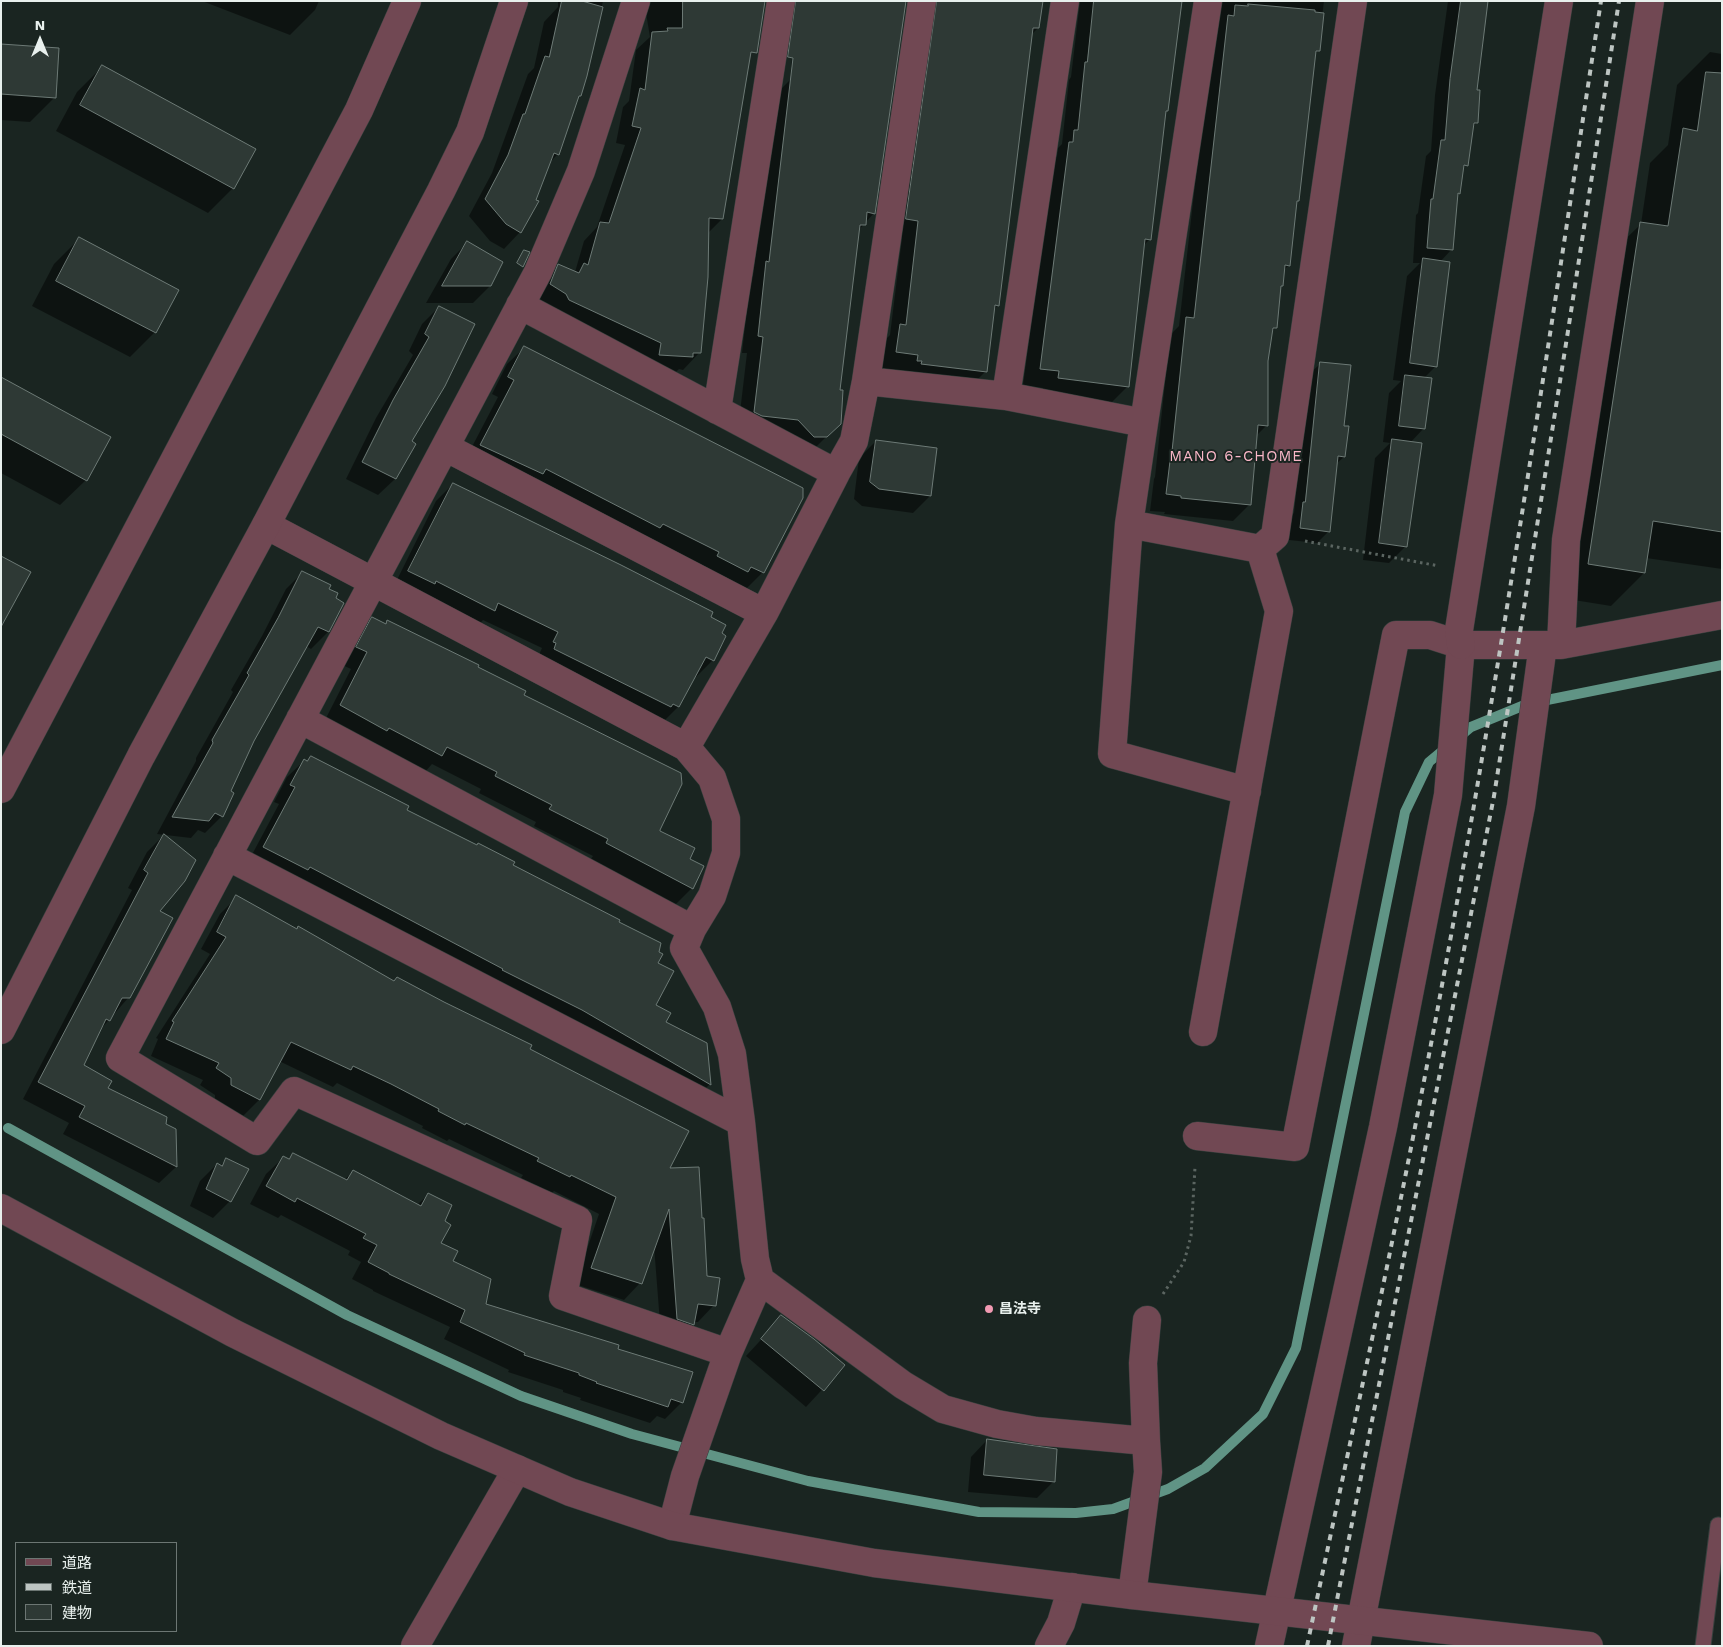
<!DOCTYPE html>
<meta charset="utf-8">
<style>
body{margin:0}
#map{position:relative;width:1723px;height:1647px;overflow:hidden;background:#1a2521;font-family:"Work Sans","Noto Sans JP",sans-serif}
canvas{display:block}
.frame{position:absolute;inset:0;border:2px solid #e8f0ed;pointer-events:none}
.legend{position:absolute;left:15px;top:1542px;width:162px;height:90px;box-sizing:border-box;background:#1a2521;border:1px solid #6c7673;margin:0;padding:6px 9px;list-style:none;font-size:15px;color:#e8f0ed}
.legend li{display:flex;align-items:center;gap:10px;height:25px}
.legend b{width:25px;border:1px solid #6c7673}
.north{position:absolute;left:15px;top:15px;width:50px;height:50px;-webkit-text-stroke:4px #1a2521;paint-order:stroke;rotate:0deg;font-size:14px;font-weight:700;line-height:20px;text-align:center;color:#e8f0ed}
.north::after{content:'';display:block;margin:auto;width:18px;height:22px;background:#e8f0ed;clip-path:polygon(50% 0,100% 100%,50% 72%,0 100%)}
</style>
<div id="map">
<canvas width="1723" height="1647"></canvas>
<div class="frame"></div>
<ul class="legend">
<li><b style="height:6px;background:#714853"></b>道路</li>
<li><b style="height:6px;background:#bdc5c2"></b>鉄道</li>
<li><b style="height:14px;background:#2e3935"></b>建物</li>
</ul>
<div class="north">N</div>
</div>
<script>
const context = document.querySelector('canvas').getContext('2d');
context.lineJoin = 'round';
function paint(path, color) {
  context.fillStyle = color;
  context.fill(path, 'evenodd');
}
function strokePath(path, color, width, dash) {
  context.strokeStyle = color;
  context.lineWidth = width;
  context.lineCap = dash ? 'butt' : 'round';
  context.setLineDash(dash || []);
  context.stroke(path);
}
function write(font, color, halo, rows, align = 'center') {
  context.font = font + ' "Work Sans","Noto Sans JP",sans-serif';
  context.lineWidth = 4;
  context.setLineDash([]);
  context.textBaseline = 'middle';
  context.strokeStyle = halo;
  context.fillStyle = color;
  for (const [text, x, y, turn = 0] of rows) {
    context.save();
    context.translate(x, y);
    context.rotate((+turn || 0) * Math.PI / 180);
    context.textAlign = isNaN(turn) ? turn : align;
    if (halo) context.strokeText(text, 0, 0);
    context.fillText(text, 0, 0);
    context.restore();
  }
}
paint(new Path2D(`
 M202,1H319L315,10L290,35Z
 M558,1H603L586,75L558,154L548,164L520,232L504,249L490,241L469,216L492,173L528,74L534,68L544,22L558,7Z
 M644,1H753L722,219L708,233L699,353L683,370L679,369L675,373L534,301L542,282L559,266L575,272L584,241L597,227L625,145L616,143L623,107L629,101L636,50L650,37Z
 M797,1H1042L1038,28L1031,35L998,305L994,310L986,371L969,388L880,369L883,342L890,335L902,238L890,236L915,6L905,2L874,213L858,231L838,391L840,423L809,454L738,429L747,353H742L750,279L753,276L774,96L790,80Z
 M1080,1H1181L1167,111L1165,113L1150,239L1143,246L1128,386L1111,403L1042,395L1043,388L1023,385L1053,160L1057,156L1058,148L1062,144L1069,80L1071,77Z
 M1221,1H1324L1318,51L1314,55L1298,200L1295,203L1289,265L1283,271L1282,285L1280,287L1276,327L1271,333L1267,361V425L1256,436L1250,504L1233,521L1164,514L1165,512L1150,511L1154,479L1155,477L1170,335L1179,326L1212,33L1218,27Z
 M1448,1H1487L1476,91L1477,122L1473,127L1466,165L1462,170L1459,193L1456,196L1452,249L1440,262L1436,366L1424,378V428L1410,443L1406,546L1389,563L1363,560L1375,458L1390,443L1383,442L1389,393L1401,381L1393,380L1407,276L1420,263H1413L1416,215L1418,213L1426,156L1431,151L1435,95Z
 M1,45L55,97L30,122L1,120Z
 M1710,52L1722,54V569L1646,558L1644,573L1611,606L1555,597L1607,257L1641,224L1650,163L1668,145L1677,85Z
 M102,67L233,188L208,213L56,131L77,92Z
 M79,239L155,332L130,357L32,306L54,264Z
 M468,242L490,286L473,303H426L451,259Z
 M439,307L410,442L395,479L378,495L346,479L376,418L413,355L409,351L422,324Z
 M524,348L802,498L763,572L746,589L464,462L498,397L492,394L507,364Z
 M1320,364L1342,427L1344,457L1336,464L1329,531L1317,543L1289,540L1292,515L1294,513L1308,375Z
 M1,379L86,480L60,505L1,473Z
 M876,441L936,449L930,496L913,513L862,506L854,499L859,458Z
 M453,484L709,617L713,660L696,677L694,676L678,707L662,723L537,659L542,648L483,620L477,627L393,588L436,501Z
 M302,573L327,589L334,599L343,603L328,632L311,649L306,646L253,740L229,791L222,816L205,833L198,830L191,838L157,834L196,761V758L233,692L231,690L262,636L286,589Z
 M373,618L385,624L388,621L477,667L522,696L688,860L692,888L675,905L590,860L593,856L534,826L536,822L479,793L481,789L432,764L425,772L324,722L351,669L340,664L356,635Z
 M304,761L406,810L617,923L657,964L654,1005L664,1022L706,1043L710,1084L693,1101L247,864L279,804L274,802L287,777Z
 M164,835L158,911L129,997L100,1030L82,1066L107,1089L174,1130L176,1167L159,1183L63,1134L69,1123L23,1099L132,890L128,888L147,852Z
 M237,897L393,982L528,1049L668,1170L714,1305L698,1322H694L693,1324L677,1341L661,1336L654,1246L640,1283L624,1300L575,1284L599,1214L554,1191L552,1193L521,1178L523,1175L449,1139L447,1141L422,1128L423,1126L337,1083L333,1087L279,1061L259,1100L243,1116L215,1102V1095L200,1085L203,1080L151,1056L158,1039L156,1038L210,954L201,949L220,914Z
 M293,1154L344,1180L353,1172L417,1205L428,1195L443,1222L440,1243L485,1305L616,1350L682,1402L665,1419L657,1416L650,1423L580,1400L581,1398L563,1392V1390L508,1372L509,1370L444,1339L450,1327L373,1291V1290L352,1279L361,1262L348,1255L350,1251L281,1215L278,1218L250,1204L266,1174L283,1158L287,1160Z
 M227,1159L230,1201L213,1218L190,1206L200,1181L217,1164L220,1166Z
 M782,1317L844,1366L806,1407L746,1356Z
 M987,1440L1054,1481L1037,1498L968,1492L971,1457Z`), '#0007');
strokePath(new Path2D(`
 M1458,738L1471,727L1527,704L1722,665
 M8,1128L347,1315L521,1396L632,1434L808,1481L979,1512L1076,1513L1113,1509L1168,1489L1205,1468L1263,1414L1296,1348L1405,812L1429,762L1447,747`), '#609485', 10);
const building = new Path2D(`
 M562,1H582L603,7L587,76L581,96H579L559,155L554,153L536,200L539,201L521,233L506,224L485,199L508,155L523,114H525L545,56L549,57Z
 M683,1H765L757,53L751,52L723,219L709,218L708,277L701,353H693V357L659,355L661,343L569,300L566,294L550,284L558,264L579,273L584,263L588,265L600,222L609,223L641,128L632,126L640,88L645,90L652,32L668,31L667,28H682Z
 M796,1H906L875,214L867,212L866,225H860L840,390H843L841,424L827,437H814L798,420L762,416L754,412L763,337L758,336L766,261L769,262L793,58L788,57Z
 M937,1H1043L1039,28H1033L999,306L995,305L987,372L921,364L922,361H917L918,355L896,352L900,324L906,325L918,221L906,219Z
 M1094,1H1182L1168,111H1166L1151,240L1145,239L1129,387L1058,378L1059,371L1040,369L1069,142H1073L1074,130H1078L1085,62H1087Z
 M1461,1H1488L1477,90H1480L1478,123H1474L1468,166L1464,165L1460,194L1458,193L1453,250L1427,248L1431,199H1433L1441,140H1445L1450,79Z
 M1248,4L1315,10V12L1324,13L1320,51H1316L1299,201H1297L1290,266L1285,265L1283,286H1281L1277,328H1273L1268,361V426L1258,425L1251,505L1181,498V496L1166,494L1170,461H1171L1186,317L1194,318L1228,15L1234,16L1235,5L1248,6Z
 M1,44L59,48L56,98L1,94Z
 M102,65L256,149L234,189L80,105Z
 M1706,72L1722,73V532L1653,521L1645,573L1588,564L1640,222L1668,226L1683,128L1697,131Z
 M79,237L179,290L156,333L56,281Z
 M467,241L503,262L491,286H442Z
 M524,250L530,252L523,267L517,263Z
 M1423,258L1450,262L1437,367L1410,363Z
 M439,306L475,324L445,386L412,441L416,444L396,479L362,462L393,400L429,337L425,334Z
 M524,346L803,488V498L764,573L751,567L748,572L717,556L719,552L663,524L660,528L546,469L543,474L480,445L514,380L508,377Z
 M1320,362L1351,365L1344,426H1349L1345,457L1338,456L1330,532L1300,528L1303,502H1305Z
 M1405,375L1432,378L1425,429L1399,426Z
 M1,377L111,437L87,481L1,434Z
 M1392,439L1422,443L1407,547L1379,543Z
 M876,440L937,448L931,496L879,489L870,482Z
 M453,483L621,565L713,612L711,617L726,625L722,633L726,636L714,661L706,657L679,707L673,704L671,707L554,649L556,643L553,642L558,632L498,603L495,611L436,581L435,584L408,571Z
 M1,556L31,572L1,627Z
 M302,571L331,585L329,589L338,593L336,598L344,603L329,632L318,627L254,741L231,791L234,793L223,817L215,813L209,821L172,817L213,743L212,740L249,675L247,673L278,618Z
 M372,617L386,624L387,620L479,665L478,667L526,691L524,695L681,773L682,784L660,830V831L695,848L690,859L704,866L693,889L606,843L608,839L549,809L552,805L495,776L497,772L447,747L442,756L389,728L387,731L340,705L367,652L356,647Z
 M311,756L409,806L407,810L477,845L478,843L515,862L513,865L620,920L619,922L661,943L659,952L663,954L658,963L674,971L656,1005L671,1013L666,1022L707,1043L711,1085L582,1010L502,970L503,969L310,867L308,870L263,847L295,787L290,785L304,759L307,761Z
 M164,834L196,860L185,881L160,911L173,918L130,998H122L110,1021L106,1019L84,1065L112,1081L108,1088L167,1117L166,1124L176,1129L177,1167L79,1117L85,1106L38,1082L148,873L144,870Z
 M236,895L297,929L298,926L394,981L397,977L444,1002L532,1045L530,1049L689,1131L670,1168L699,1167L702,1218H704L707,1276L720,1278L716,1306L698,1304L694,1325L677,1319L669,1209L642,1284L591,1268L616,1197L571,1175L570,1177L537,1161L539,1158L466,1123L465,1125L438,1111L439,1109L391,1084L353,1066L351,1070L291,1042L260,1100L231,1085V1078L216,1068L219,1063L166,1039L174,1022L172,1021L226,937L217,932Z
 M293,1153L347,1180L353,1170L421,1206L428,1193L452,1205L445,1221L451,1225L441,1243L458,1251L453,1261L491,1279L486,1304L619,1345L618,1349L693,1372L683,1403L671,1399L668,1407L596,1383L597,1382L579,1375V1373L524,1355L525,1353L460,1322L465,1310L389,1274V1273L368,1262L377,1245L363,1238L366,1234L297,1198L295,1202L266,1186L283,1156L289,1159Z
 M226,1158L249,1169L231,1202L206,1189L217,1163L222,1166Z
 M781,1315L814,1339L845,1365L824,1391L761,1339Z
 M987,1439L1057,1449L1055,1482L984,1475Z`);
paint(building, '#2e3935');
strokePath(building, '#6d7a76', 1);
const service = new Path2D(`
 M1703,1646L1718,1525L1722,1526`);
const minor = new Path2D(`
 M636,1L581,171L538,272L120,1058L257,1141L294,1091L578,1220L563,1296L728,1353
 M1650,1L1566,540L1561,645L1722,615
 M520,305L836,473
 M866,381L922,1
 M1006,396L1065,1
 M717,410L781,1
 M1144,423L1208,1
 M445,447L764,613
 M1129,524L1112,754L1247,791
 M266,525L686,747
 M300,719L692,929
 M1,789L359,110L407,1
 M227,856L741,1122
 M1203,1032L1279,611L1260,549
 M1197,1136L1295,1147L1396,635H1430L1461,645H1561
 M760,1280L755,1259L741,1122L732,1054L717,1007L684,948L692,929L712,896L726,853V819L712,778L686,747L764,613L836,473L854,441L866,381L1006,396L1144,423L1129,524L1260,549L1275,536L1353,1
 M1146,1441L1143,1363L1147,1320
 M672,1526L685,1476L728,1353L760,1280L903,1385L943,1409L997,1424L1036,1431L1146,1441L1148,1472L1132,1595
 M415,1646L517,1469
 M1049,1646L1061,1623L1072,1587
 M1269,1646L1383,1127L1448,795L1461,645
 M1356,1646L1521,806L1543,645`);
const tertiary = new Path2D(`
 M1461,645L1459,630L1559,1
 M1,1030L141,756L266,525L441,191L470,132L514,1
 M1,1208L233,1333L441,1436L570,1492L672,1526L874,1563L1132,1595L1589,1646`);
strokePath(service, '#37413e', 17);
strokePath(minor, '#37413e', 29);
strokePath(tertiary, '#37413e', 29);
strokePath(new Path2D(`
 M1305,541L1439,566
 M1163,1294L1184,1262L1191,1236L1195,1167`), '#5b6561', 3, [2.5, 4]);
strokePath(service, '#714853', 15);
strokePath(minor, '#714853', 28);
strokePath(tertiary, '#714853', 28);
strokePath(new Path2D(`
 M1307,1646C1353,1429 1400,1213 1440,996C1501,666 1550,333 1601,1
 M1328,1646L1494,796L1568,331L1619,1`), '#bdc5c2', 4, [6, 6]);
for (const [x, y, r, color] of [
 [989,1309,5,"#f19ab2"]
]) {
  const dot = new Path2D();
  dot.arc(x, y, r, 0, 2 * Math.PI);
  context.fillStyle = color;
  context.fill(dot);
  strokePath(dot, '#1a2521', 2);
}
write('bold 14px', '#e8f0ed', '#1a2521', [
 ["昌法寺",999,1309]
], 'left');
context.letterSpacing = '1px';
write('15px', '#fab7c8', '#1a2521', [
 ["MANO 6-CHOME",1236,457]
]);
context.letterSpacing = '0px';
</script>
